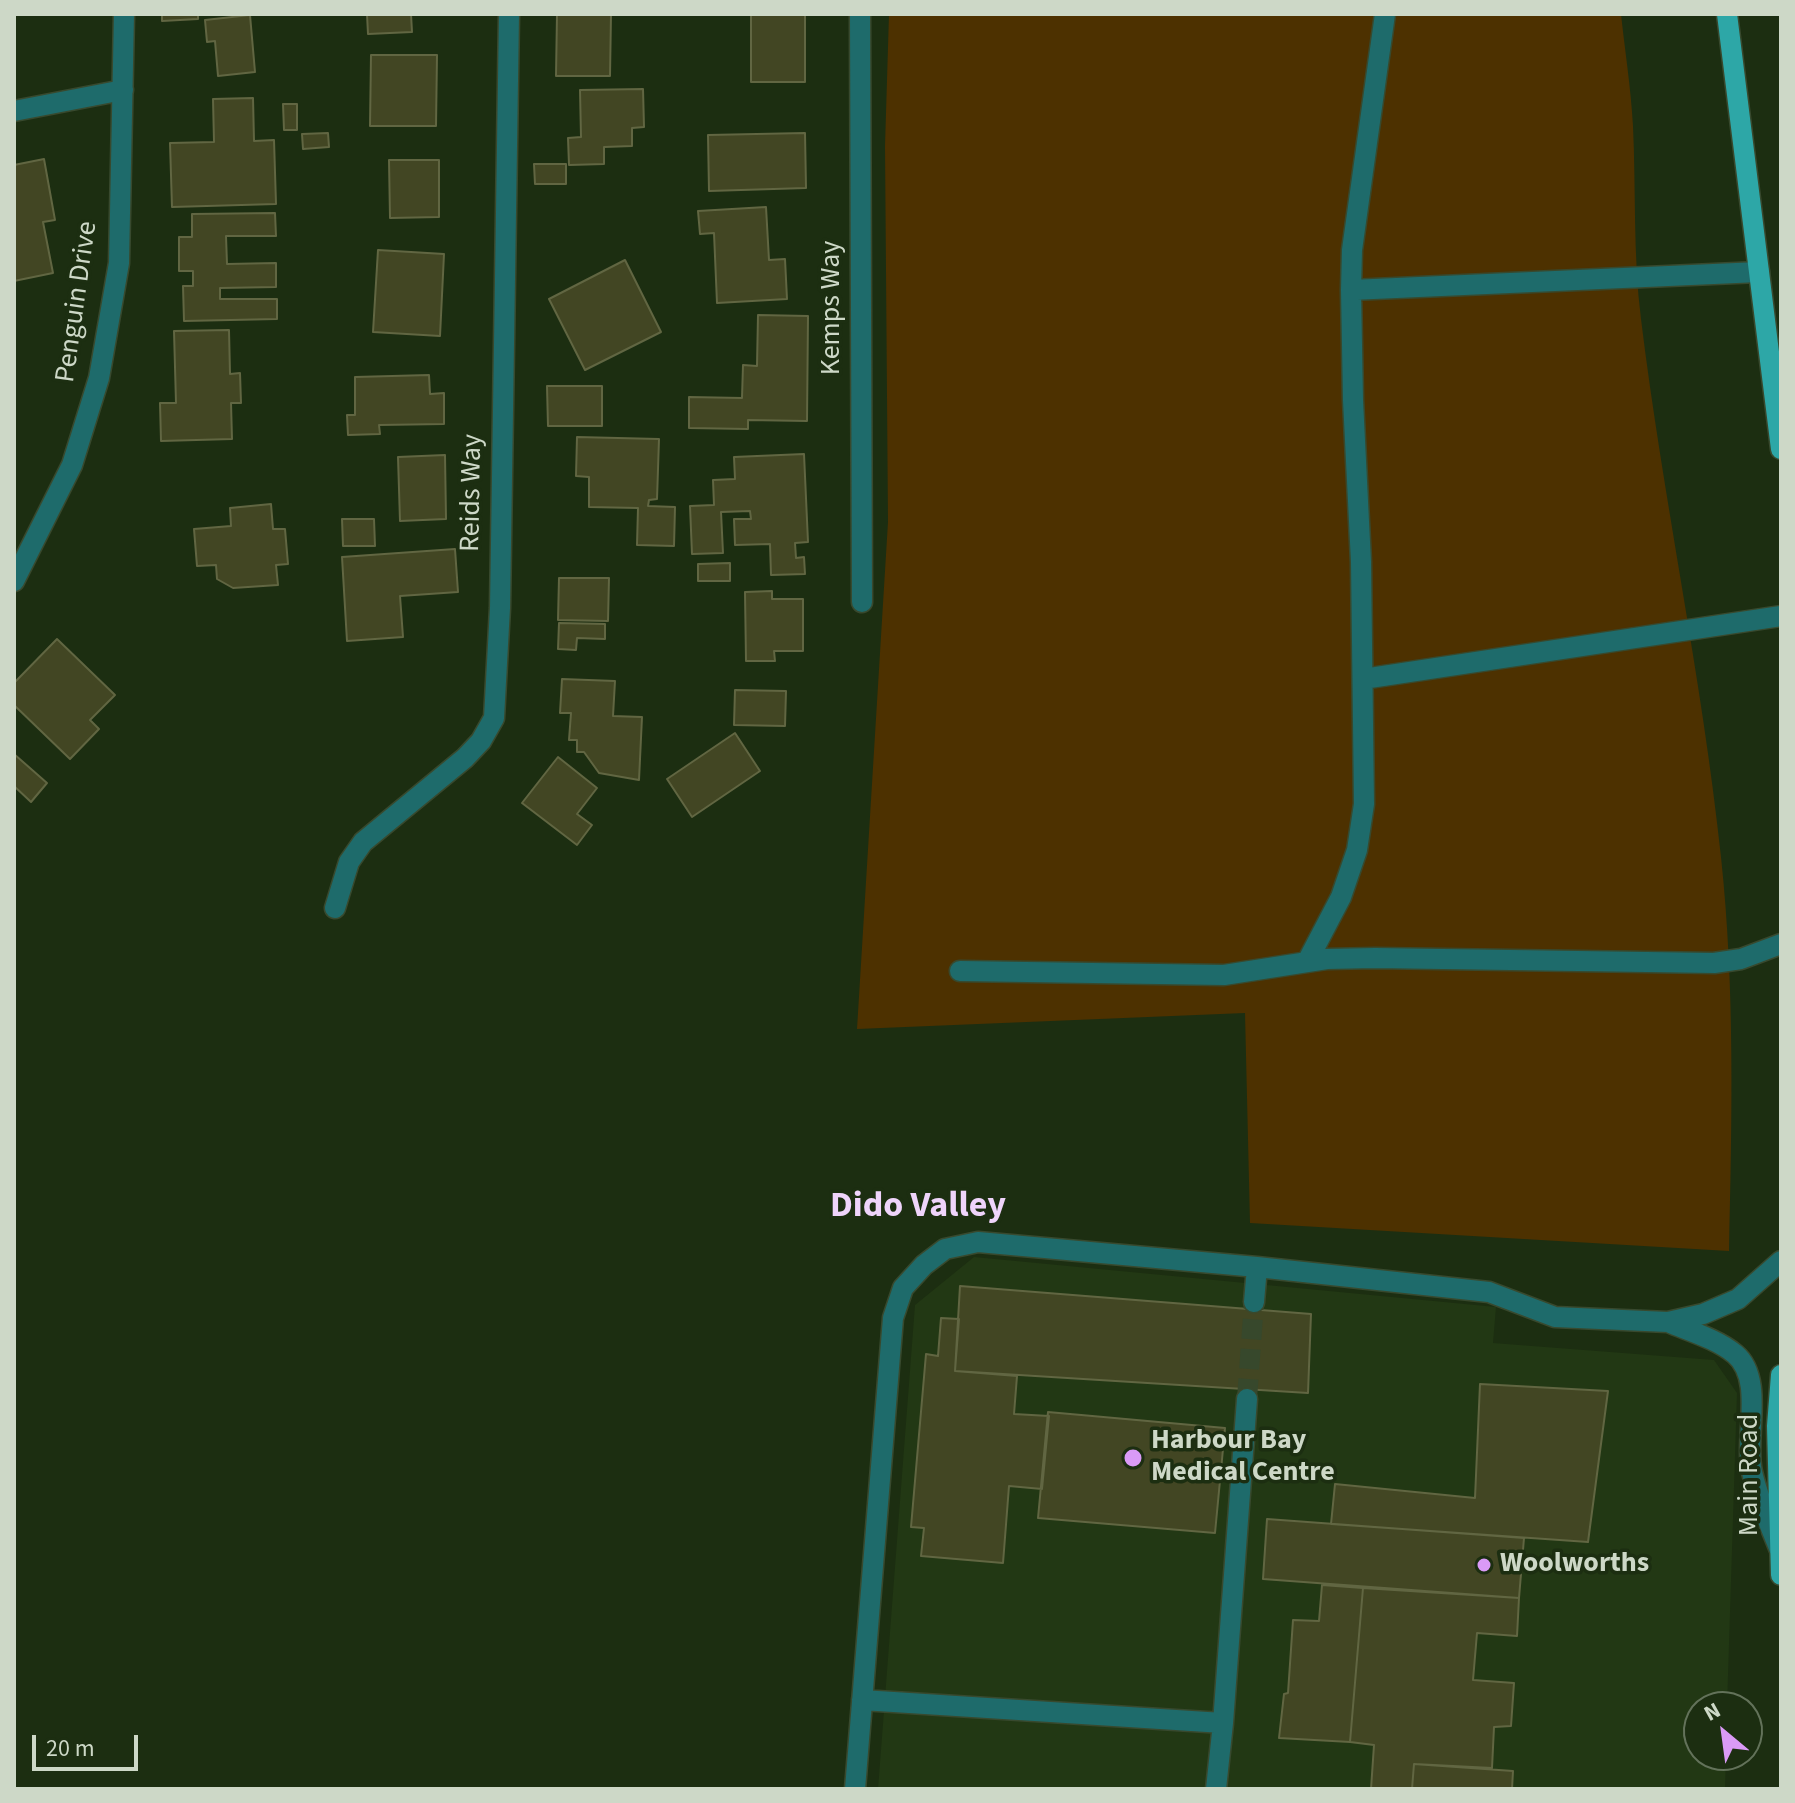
<!DOCTYPE html>
<style>
body{margin:0}
#map{position:relative;width:1795px;height:1803px;overflow:hidden;background:#1c2e11;font-family:"Source Sans 3",sans-serif}
canvas{display:block}
.frame{position:absolute;inset:0;border:16px solid #cdd8c7;pointer-events:none}
.north{position:absolute;left:1683px;top:1691px;width:80px;height:80px;box-sizing:border-box;background:#1c2e11;border:2px solid #63725a;border-radius:50%;rotate:331deg;font-size:22px;font-weight:700;line-height:32px;text-align:center;color:#cdd8c7}
.north::after{content:'';display:block;margin:auto;width:28px;height:36px;background:#da9af6;clip-path:polygon(50% 0,100% 100%,50% 72%,0 100%)}
.scale{position:absolute;left:32px;top:1735px;width:106px;height:36px;box-sizing:border-box;border:4px solid #cdd8c7;border-top:0;padding-left:10px;font-size:24px;line-height:28px;white-space:nowrap;color:#cdd8c7;-webkit-text-stroke:6px #1c2e11;paint-order:stroke}
</style>
<div id="map">
<canvas width="1795" height="1803"></canvas>
<div class="frame"></div>
<div class="north">N</div>
<div class="scale">20 m</div>
</div>
<script>
const context = document.querySelector('canvas').getContext('2d');
context.lineJoin = 'round';
function paint(path, color) {
  context.fillStyle = color;
  context.fill(path, 'evenodd');
}
function strokePath(path, color, width, dash) {
  context.strokeStyle = color;
  context.lineWidth = width;
  context.lineCap = dash ? 'butt' : 'round';
  context.setLineDash(dash || []);
  context.stroke(path);
}
function write(font, color, halo, rows, align = 'center') {
  context.font = font + ' "Source Sans 3",sans-serif';
  context.lineWidth = 7;
  context.setLineDash([]);
  context.textBaseline = 'middle';
  context.strokeStyle = halo;
  context.fillStyle = color;
  for (const [text, x, y, turn = 0] of rows) {
    context.save();
    context.translate(x, y);
    context.rotate((+turn || 0) * Math.PI / 180);
    context.textAlign = isNaN(turn) ? turn : align;
    if (halo) context.strokeText(text, 0, 0);
    context.fillText(text, 0, 0);
    context.restore();
  }
}
paint(new Path2D(`
 M974,1257L1496,1307L1493,1343L1714,1360L1737,1393L1727,1707H1699V1755H1726L1725,1789H878L915,1305Z`), '#223814');
paint(new Path2D(`
 M889,14H1621C1625,51 1631,89 1633,126C1636,190 1633,255 1641,319C1663,499 1702,677 1721,857C1735,987 1732,1120 1729,1251L1250,1223L1245,1013L857,1029L888,522L885,146Z`), '#4d3100');
const building = new Path2D(`
 M162,14H198V19L162,21Z
 M367,14H411L412,32L368,34Z
 M557,14H611L610,76H556Z
 M751,14H805V82H751Z
 M250,15L255,72L218,76L215,41L207,42L205,20Z
 M371,55H437L436,126H370Z
 M643,89L644,127L632,128V146L604,147V164L569,165L568,138L581,137L580,90Z
 M253,98L254,141L274,140L276,204L172,207L170,143L214,142L213,99Z
 M283,104H297V130H284Z
 M328,133L329,147L303,149L302,134Z
 M805,133L806,188L709,191L708,135Z
 M44,159L55,220L43,222L53,273L14,281V165Z
 M389,160H439V217L390,218Z
 M534,164H566V184H535Z
 M766,207L769,260L785,259L787,299L717,303L714,233L700,234L698,211Z
 M275,213L276,236H226L227,264L276,263V287L220,288V299H277V319L184,321L183,286H193V271H179V237H192V214Z
 M378,250L444,254L440,336L373,332Z
 M625,260L661,332L585,370L549,299Z
 M758,315L808,316L807,421L748,420V429L689,428V397L742,398L743,365L757,366Z
 M229,330L230,374L240,373L241,403H231L232,439L161,441L160,403H176L174,331Z
 M429,375L430,394L444,393V424L379,425L380,434L348,435L347,415H355V377Z
 M547,386H602V426H548Z
 M577,437L659,439L657,499L649,500L648,506L675,507L674,546L637,545L638,508L589,507V477L576,476Z
 M804,454L808,542L795,543L796,558L804,557L805,574L771,575L770,544L735,545L734,519H751L750,511L721,512L723,553L692,554L690,506L714,505L713,480L735,479L734,457Z
 M445,455L446,519L400,521L398,457Z
 M271,504L273,529H285L288,564L276,565L278,585L233,588L217,579L216,565L197,566L194,529L231,526L230,508Z
 M342,519H374L375,546H343Z
 M455,549L458,592L400,596L403,637L347,641L342,557Z
 M730,563V581H698V564Z
 M559,578H609L608,621L558,620Z
 M772,591V599H803V651H774L775,661H746L745,592Z
 M559,623L605,624V639L577,638L576,650L558,649Z
 M57,639L115,695L90,720L99,729L70,759L14,705V683Z
 M562,679L615,681L613,716L642,717L639,780L599,773L584,752H577V740H569L571,713H560Z
 M735,690L786,691L785,726L734,725Z
 M735,733L760,771L692,817L667,779Z
 M14,754L47,783L31,802L14,786Z
 M558,757L597,788L577,814L592,825L577,845L522,803Z
 M960,1286L1311,1314L1308,1393L955,1371Z
 M941,1318L959,1319L955,1371L1017,1376L1014,1414L1049,1416L1042,1489L1009,1486L1003,1563L921,1556L924,1528L911,1527L926,1354L938,1356Z
 M1480,1384L1608,1391L1588,1542L1331,1524L1335,1484L1475,1498Z
 M1048,1412L1225,1428L1215,1533L1038,1518Z
 M1267,1519L1524,1538L1519,1598L1263,1579Z
 M1322,1585L1363,1588L1350,1742L1279,1738L1284,1694L1288,1693L1293,1620L1319,1621Z
 M1363,1588L1519,1598L1517,1636L1477,1633L1473,1680L1514,1683L1511,1726L1494,1727L1492,1768L1414,1764L1412,1789H1371L1374,1745L1350,1742Z
 M1414,1764L1513,1771L1512,1789H1412Z`);
paint(building, '#424623');
strokePath(building, '#616642', 2);
strokePath(new Path2D(`
 M1247,1399L1254,1302`), '#37482c', 20, [20, 10]);
const minor = new Path2D(`
 M860,14L862,602
 M14,111L123,90
 M1351,290L1759,272
 M14,581L72,465L99,378L119,263L124,14
 M1363,679L1781,616
 M335,908L349,862L363,842L465,758L481,741L494,718L500,608L509,14
 M1307,962L1341,897L1357,850L1364,804L1361,562L1353,400L1351,290L1352,250L1385,14
 M960,971L1224,975L1327,959L1375,958L1714,963L1741,959L1781,944
 M1254,1302L1257,1267
 M1668,1322C1689,1331 1717,1339 1735,1354C1765,1379 1744,1438 1752,1472C1758,1498 1769,1523 1779,1548
 M862,1700L1223,1723L1247,1399
 M855,1789L893,1318L903,1288L924,1265L945,1249L978,1242L1257,1267L1489,1292L1555,1317L1668,1322L1703,1314L1738,1299L1781,1261
 M1216,1789L1223,1723`);
const major = new Path2D(`
 M1727,14L1781,449
 M1781,1375L1777,1426L1781,1575`);
strokePath(minor, '#38492e', 23);
strokePath(major, '#38492e', 23);
strokePath(minor, '#1e6b6b', 20);
strokePath(major, '#2da7a7', 20);
for (const [x, y, r, color] of [
 [1133,1458,10,"#da9af6"],
 [1484,1565,8,"#da9af6"]
]) {
  const dot = new Path2D();
  dot.arc(x, y, r, 0, 2 * Math.PI);
  context.fillStyle = color;
  context.fill(dot);
  strokePath(dot, '#1c2e11', 3);
}
write('28px', '#cdd8c7', '#1c2e11', [
 ["Penguin Drive",78,302,-82],
 ["Kemps Way",833,308,-90],
 ["Reids Way",473,493,-89],
 ["Main Road",1751,1475,-90]
]);
write('bold 28px', '#cdd8c7', '#1c2e11', [
 ["Harbour Bay",1151,1442],
 ["Medical Centre",1151,1474],
 ["Woolworths",1500,1565]
], 'left');
write('bold 36px', '#efd4fb', '#1c2e11', [
 ["Dido Valley",918,1208]
]);
</script>
